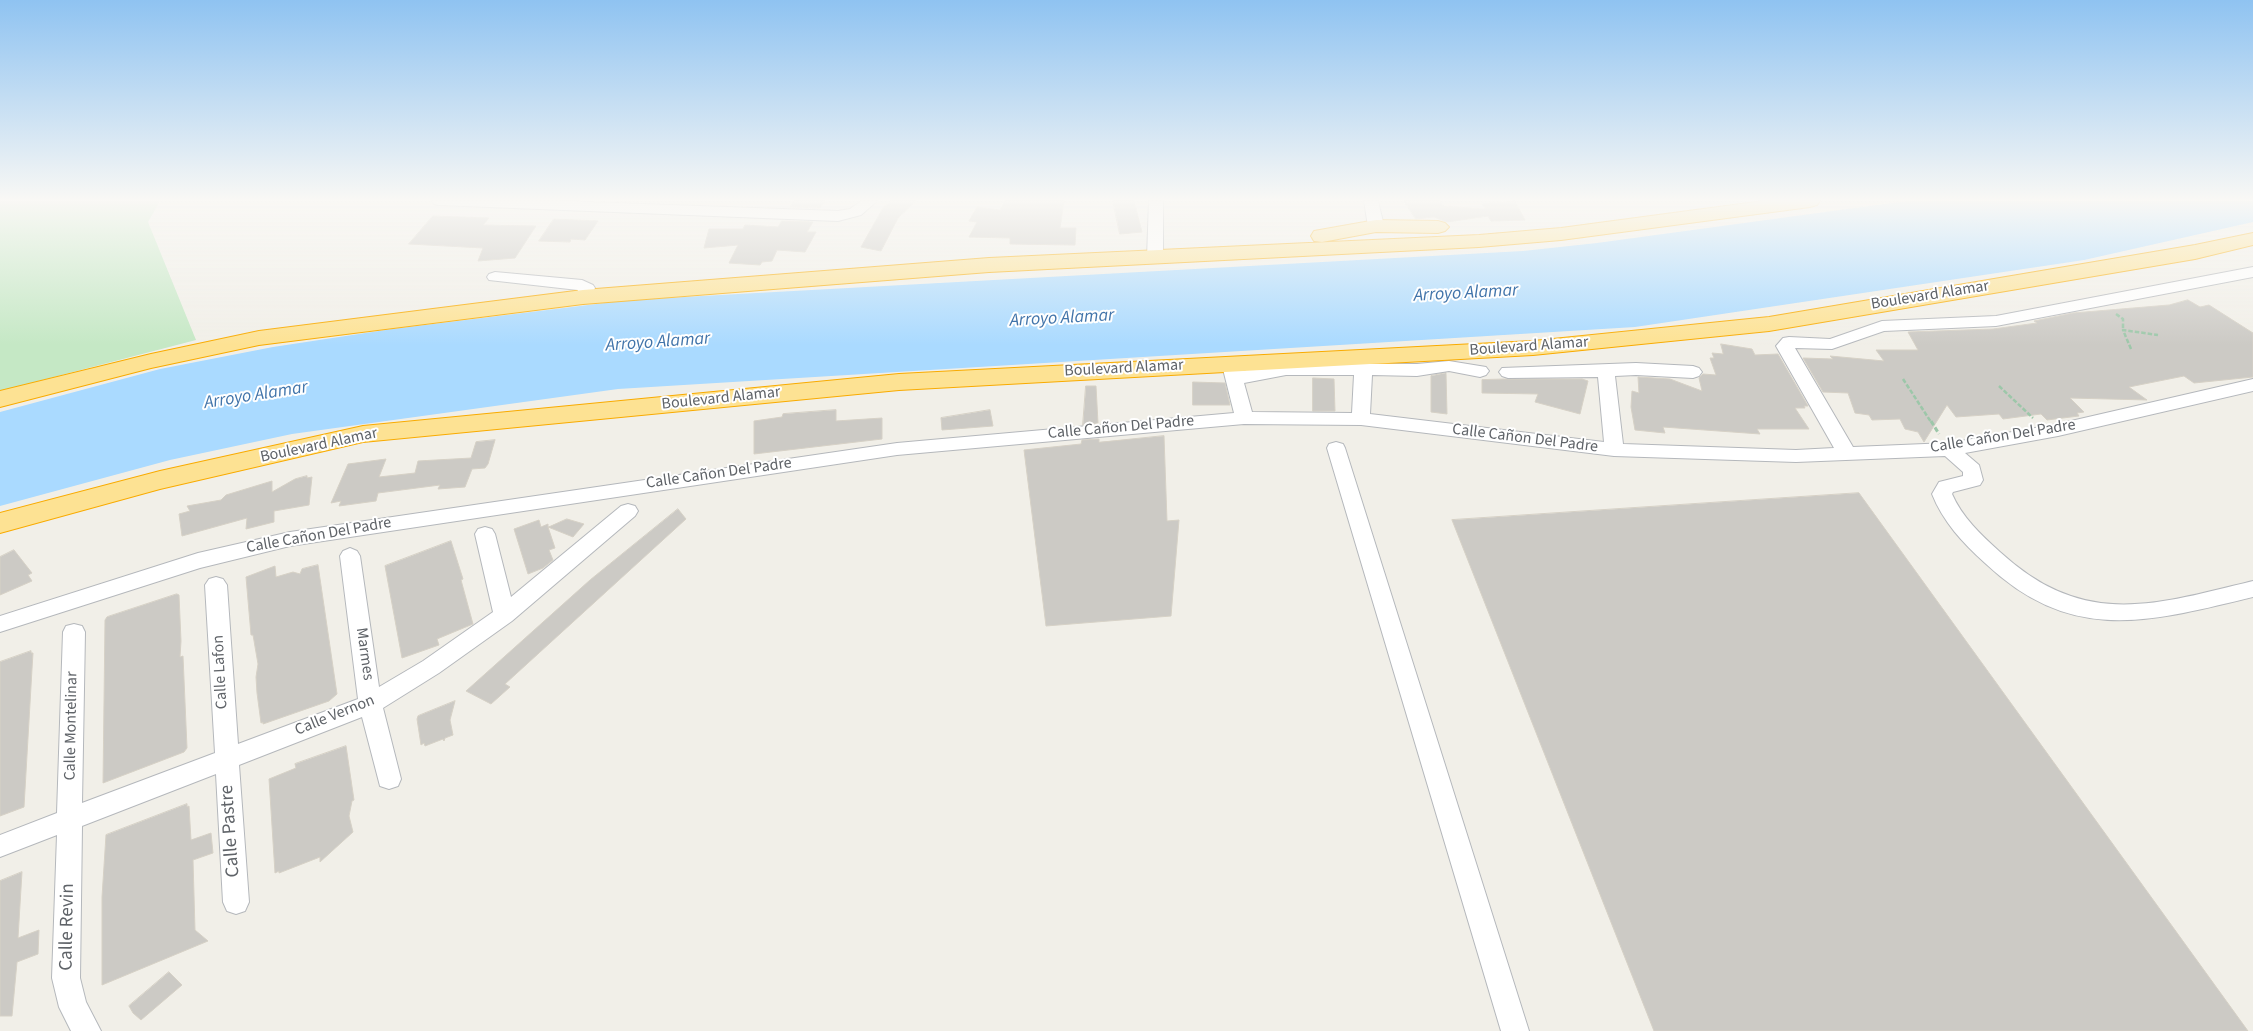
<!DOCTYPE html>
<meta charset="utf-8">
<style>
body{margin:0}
canvas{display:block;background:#f1efe8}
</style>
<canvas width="2253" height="1031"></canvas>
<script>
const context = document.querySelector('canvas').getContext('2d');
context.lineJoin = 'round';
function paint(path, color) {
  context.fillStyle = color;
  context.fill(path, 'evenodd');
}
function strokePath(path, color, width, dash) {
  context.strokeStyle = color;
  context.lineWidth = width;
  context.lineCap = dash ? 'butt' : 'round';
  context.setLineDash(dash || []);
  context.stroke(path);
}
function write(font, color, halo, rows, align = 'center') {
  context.font = font + ' "Source Sans 3",sans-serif';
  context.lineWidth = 4;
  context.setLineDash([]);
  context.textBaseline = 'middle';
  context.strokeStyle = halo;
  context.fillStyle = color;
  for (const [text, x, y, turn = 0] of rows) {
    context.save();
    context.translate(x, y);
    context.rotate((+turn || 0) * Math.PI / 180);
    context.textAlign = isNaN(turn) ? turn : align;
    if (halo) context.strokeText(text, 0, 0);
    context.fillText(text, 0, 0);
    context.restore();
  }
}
paint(new Path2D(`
 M0,201H160L148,222L196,340L0,391Z`), '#c5e8c5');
paint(new Path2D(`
 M1906,201H2253V222L2084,260L1635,327L618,389L292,434L170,460L0,506V412L160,369L273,347L392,329L629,300L1523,251L1597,243Z`), '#aadaff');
const building = new Path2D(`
 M794,201H825L820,208L790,207Z
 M891,201H916L898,218L881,251L861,247L883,208Z
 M1005,201H1064L1060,228H1076L1075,245L1010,244V238L969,237L977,222L969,221L977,207L1000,210Z
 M1113,201H1134L1142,232L1120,234Z
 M1404,201H1440L1444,206L1485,209L1482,204L1515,201L1525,220L1491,221L1488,216L1447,222L1434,217L1416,219Z
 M433,216L489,218L483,225L536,226L515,258L478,261L483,248L409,244Z
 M554,219L598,221L585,240L571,239L570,242L539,241Z
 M782,221L813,222L807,232H816L805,252L777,250L772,261L762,262L760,265L729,263L738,245L704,248L709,229H743L745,225L778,227Z
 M2188,300L2200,307L2209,305L2253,333V377L2194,383L2184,376L2129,387L2147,400L2070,398L2084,412L2077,413L2079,416L2047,420L2041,414L2003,419L1999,414L1956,417L1947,405L1924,442L1918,432L1905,429L1900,419L1872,420L1869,415L1855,413L1848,393L1823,392L1803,358L1833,359L1830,356L1884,361L1876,350H1918L1908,332L1993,329L2037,323L2034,321L2073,313L2169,305Z
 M1721,344L1752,349L1755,355L1778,354L1808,406H1804L1805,408H1795L1809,429H1757L1760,434L1663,427L1665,433L1635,430L1631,407L1632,391L1639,393L1638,377L1670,379L1702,391L1699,378L1703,374L1716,375L1710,358H1714L1712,353L1723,354Z
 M1446,373L1447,414L1431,412V376Z
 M1313,378L1334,379L1335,411H1313Z
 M1505,379H1582L1588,381L1580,414L1535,402L1538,394L1482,393V380Z
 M1193,382L1225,383L1230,405H1193Z
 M1086,386H1096L1098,423L1083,425Z
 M836,410V421L882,418V439L754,454V421L782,417L783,414Z
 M990,410L993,426L942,430L941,418Z
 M1164,436L1167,521L1179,520L1171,616L1046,626L1024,450L1081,444L1082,440L1099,439V442Z
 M495,440L488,464L485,468L472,469L465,487L438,489L440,485L378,493L376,501L339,506L341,501L331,503L348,464L386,459L379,477L415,473L418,461L471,458L476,442Z
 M307,476V478L312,477L309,505L274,511V522L246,529L247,518L182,536L179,514L190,511L187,506L221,500L226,495L272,481V492L295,479Z
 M1859,493L2248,1031H1654L1452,520Z
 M678,509L686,519L505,684L510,687L491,704L466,691L590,580Z
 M567,519L584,524L573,537L548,527L555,548L549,550L553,560L543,568L528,574L514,529L539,520L541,527L548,524V527Z
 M451,541L463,579L461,580L473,624L437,639L439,645L402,658L385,566Z
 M14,550L32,573L28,575L32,581L0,595V557Z
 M318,565L337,694L329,701L263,724V722L261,723L257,693L256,677L258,664L253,635H251L246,577L275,566L276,577L293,572L300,574L302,569Z
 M177,594L179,595L181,641L180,657L183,656L187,748L184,752L103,783L105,620L107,617Z
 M31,651V653H33L32,669L24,807L0,816V662Z
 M455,701L450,720L453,735L445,738L444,741L443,739L425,746L424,743L421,745L417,719L418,716Z
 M346,746L354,800L352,801L349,816L353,832L320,862V857L279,873V871L275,873L269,779L296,768L295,764Z
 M187,804V807L189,806L191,840L211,833L213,853L193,860L195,930L208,941L102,985V897L106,835Z
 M22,872L18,938L39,930L38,954L17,962L12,1016H0V881Z
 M169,972L182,985L141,1020L133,1013L129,1006Z`);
paint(building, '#cccac5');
strokePath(building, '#d6d1c6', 1);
const minor = new Path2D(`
 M432,201H560L838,211L850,209L861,201H877L861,215L838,221L439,205L434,204Z
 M1149,201H1163V258L1161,261H1149L1147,258Z
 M1364,201H1378L1384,226L1381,229H1371L1368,226Z
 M2253,267V277L1996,326L1884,331L1832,349L1795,348L1853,447L1949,443L2058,424L2253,379V391L2058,436L1965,453L1979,465L1983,480L1980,485L1953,492L1952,494C1962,517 1981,535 2000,552C2084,629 2154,605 2253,581V597C2149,622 2072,645 1985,563C1963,543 1943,522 1932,494L1939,482L1963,476V472L1945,456L1796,462L1614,456L1361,425L1244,424L897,455L290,546L200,568L0,632V616L198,553L290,532L897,443L1234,413L1223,369L1226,365L1232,363L1238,365L1241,371L1286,363L1417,364L1449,361L1486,367L1489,371L1486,375L1480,377L1449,371L1417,376L1372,375L1370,414L1604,442L1598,377L1508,378L1502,376L1499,372L1502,368L1636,363L1693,366L1699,368L1702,372L1699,376L1693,378L1636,375L1615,376L1623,444L1796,450L1834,448L1776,346L1783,338L1789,337L1830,339L1882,321L1996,316ZM1286,375H1354L1352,413L1252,412L1244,383Z
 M495,272L582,280L593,285L595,288L589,301H577L575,297L578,290L489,280L487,277L489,274Z
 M1336,442L1343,444L1345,448L1529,1031H1501L1327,448L1329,444Z
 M628,504L635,506L638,511L635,516L512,621L439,673L383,708L401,779L398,786L389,789L380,786L362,717L239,765L249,902L245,911L236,914L227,911L223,902L216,774L82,826L80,978L86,1002L101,1031H71L59,1007L52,978L57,835L0,857V835L57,813L63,632L66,626L74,624L82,626L85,632L82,803L215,753L205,585L209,579L216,577L223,579L227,585L238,744L358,699L340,556L343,551L350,548L357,551L360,556L379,687L423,661L493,612L475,534L478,529L485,527L492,529L495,534L511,597L621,506Z`);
const highway = new Path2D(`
 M1763,201H1820L1817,205L1810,207L1561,240L1479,247L989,272L583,304L259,345L151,368L0,407V391L151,354L259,331L583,290L989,258L1479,235L1561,228Z
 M1376,220L1438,221L1445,223L1449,227L1445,231L1438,233L1376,232L1322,242L1314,241L1311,236L1314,231Z
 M2253,233V245L2195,259L1769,331L1533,355L899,390L363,442L160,489L0,533V513L160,471L363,426L899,374L1533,341L1769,317L2195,245Z`);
strokePath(minor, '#b5b8bc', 2);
strokePath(highway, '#f9ab00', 2);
strokePath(new Path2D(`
 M2116,314L2123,319V330
 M2131,349L2123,330L2158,335
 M1903,379L1931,422
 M1999,386L2033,418`), '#9cc7a9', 2.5, [4.5, 2]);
strokePath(new Path2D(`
 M1931,421L1939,434`), '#9cc7a9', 3, [5, 2.5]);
paint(minor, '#fff');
paint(highway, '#fde293');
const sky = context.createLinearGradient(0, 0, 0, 345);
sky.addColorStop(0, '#8fc3f1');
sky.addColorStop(0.58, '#f9f8f5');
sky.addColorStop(1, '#f9f8f500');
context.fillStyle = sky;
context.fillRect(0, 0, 2253, 345);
write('16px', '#5f6368', '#fff', [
 ["Boulevard Alamar",1930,296,-9],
 ["Boulevard Alamar",1529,347,-4],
 ["Boulevard Alamar",1124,369,-3],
 ["Boulevard Alamar",721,399,-6],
 ["Calle Cañon Del Padre",1121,428,-5],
 ["Calle Cañon Del Padre",2003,437,-9],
 ["Calle Cañon Del Padre",1525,439,7],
 ["Boulevard Alamar",319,446,-12],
 ["Calle Cañon Del Padre",719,474,-8],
 ["Calle Cañon Del Padre",319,536,-10],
 ["Marmes",364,654,82],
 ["Calle Lafon",221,672,-93],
 ["Calle Vernon",335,716,-22],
 ["Calle Montelinar",72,726,-89]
]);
write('italic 18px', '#4174aa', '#fff', [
 ["Arroyo Alamar",1466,294,-3],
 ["Arroyo Alamar",1062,319,-3],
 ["Arroyo Alamar",658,343,-4],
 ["Arroyo Alamar",256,396,-9]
]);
write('19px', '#5f6368', '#fff', [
 ["Calle Pastre",231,831,-94],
 ["Calle Revin",68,927,-89]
]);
</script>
